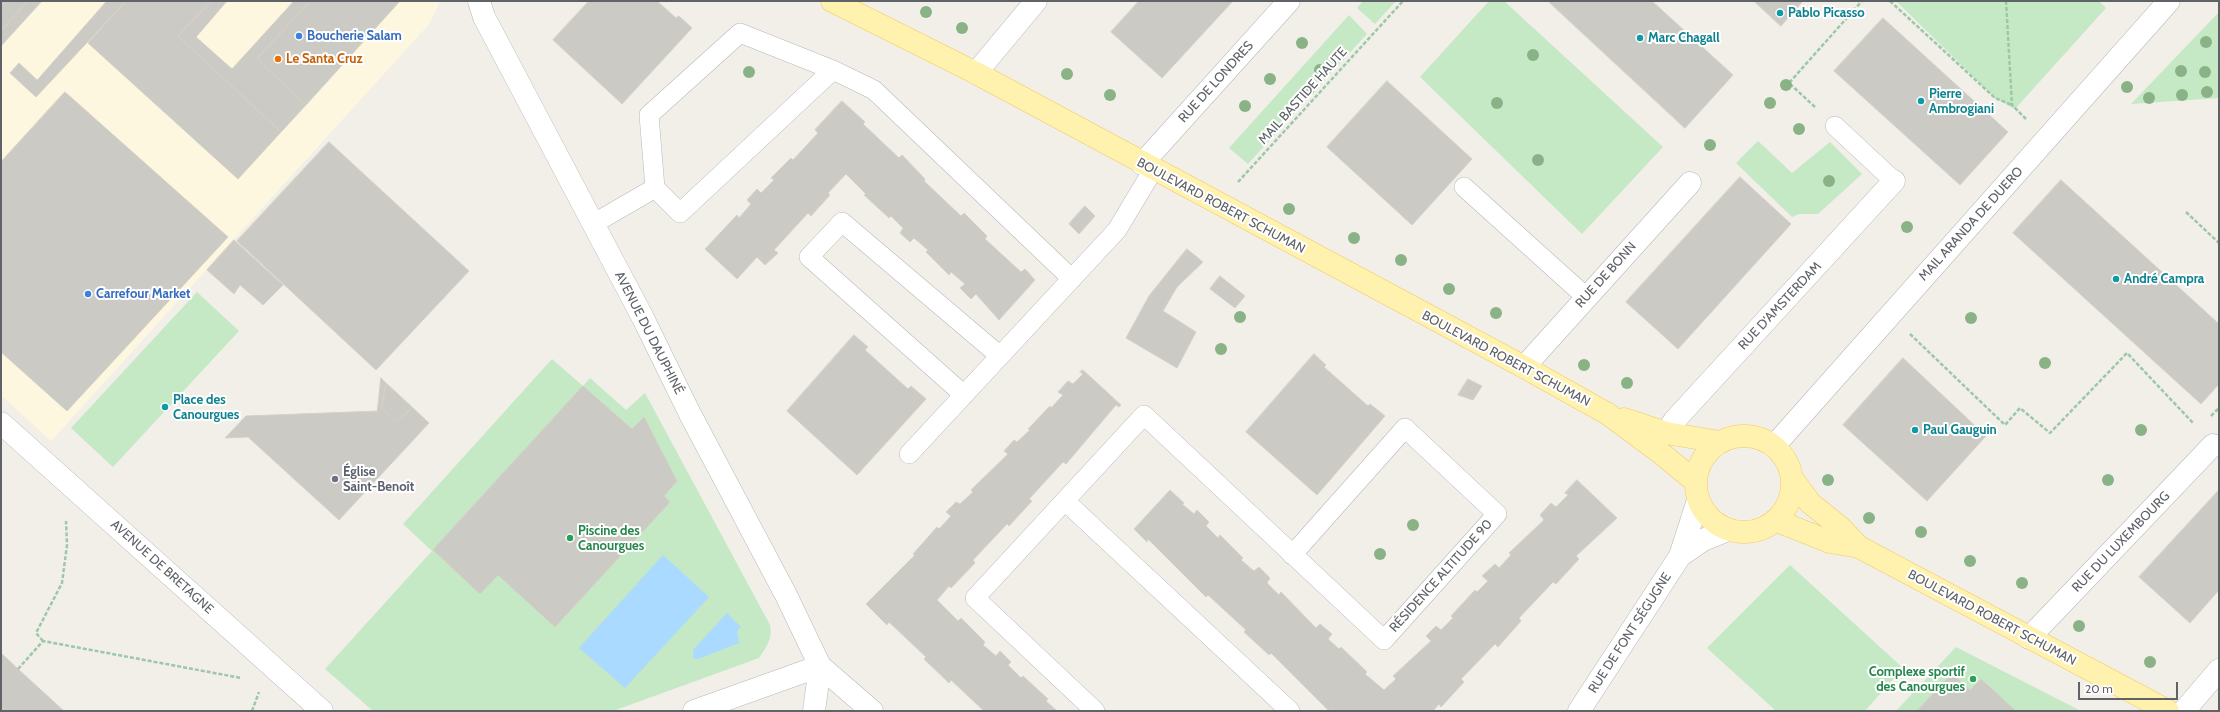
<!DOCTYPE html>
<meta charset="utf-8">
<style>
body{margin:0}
#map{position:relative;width:2220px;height:712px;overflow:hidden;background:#f1efe8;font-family:Cabin,sans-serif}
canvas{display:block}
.frame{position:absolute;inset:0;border:2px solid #5f6368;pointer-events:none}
.scale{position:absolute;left:2078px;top:682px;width:100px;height:18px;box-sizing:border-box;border:2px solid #5f6368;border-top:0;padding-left:5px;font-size:12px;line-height:14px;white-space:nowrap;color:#5f6368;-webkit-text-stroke:3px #fff;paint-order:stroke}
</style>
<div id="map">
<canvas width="2220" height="712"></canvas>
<div class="frame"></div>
<div class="scale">20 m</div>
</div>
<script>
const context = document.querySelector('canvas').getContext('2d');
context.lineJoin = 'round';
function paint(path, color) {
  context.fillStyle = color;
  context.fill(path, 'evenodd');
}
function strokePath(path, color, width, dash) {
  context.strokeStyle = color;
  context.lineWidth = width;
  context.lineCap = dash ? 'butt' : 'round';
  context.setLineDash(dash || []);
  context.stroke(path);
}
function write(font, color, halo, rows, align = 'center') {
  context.font = font + ' Cabin,sans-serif';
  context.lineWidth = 4;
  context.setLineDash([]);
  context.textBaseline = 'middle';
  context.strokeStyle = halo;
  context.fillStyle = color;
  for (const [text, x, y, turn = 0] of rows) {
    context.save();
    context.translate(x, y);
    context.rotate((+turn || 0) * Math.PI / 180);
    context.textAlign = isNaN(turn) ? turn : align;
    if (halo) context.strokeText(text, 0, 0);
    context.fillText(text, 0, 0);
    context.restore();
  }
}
paint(new Path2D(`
 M1,1H440L430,23L51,441L1,395Z`), '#fef7e0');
paint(new Path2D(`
 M1363,1H1396L1375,24L1357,8Z
 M1489,1H1504L1663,147L1582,234L1420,77Z
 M1896,1H2099L2106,8L2015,109L1995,98Z
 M2219,12V98L2131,104Z
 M1349,15L1367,34L1248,164L1229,148Z
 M1758,141L1792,173L1830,142L1862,174L1818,214H1799L1792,217L1736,163Z
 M197,292L239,331L113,467L71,428Z
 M552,359L583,386L590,378L626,410L645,393L770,625C773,639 766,647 759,658L613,711H373L325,669L432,551L403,524Z
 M1790,565L1903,668L1865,711H1776L1707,648Z
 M1956,647L2081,711H1896Z`), '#c5e8c5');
paint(new Path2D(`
 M663,555L709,597L625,688L579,648Z
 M727,613L741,627L737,631L739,643L698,659L693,658V650Z`), '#aadaff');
const building = new Path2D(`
 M1,1H28L1,31Z
 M28,1H42L1,46V31Z
 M107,1H126L36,97L10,73L19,63L37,80Z
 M126,1H211L178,36L281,132L238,179L88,43Z
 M211,1H227L196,37L232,69L294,1H310L257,59L306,105L281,132L178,36Z
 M310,1H400L306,105L257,59Z
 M589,1H657L676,18L679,16L692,28L622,104L553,40Z
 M1139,1H1233L1162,78L1111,32Z
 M1548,1H1652L1733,75L1685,128Z
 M1754,1H1803L1781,26Z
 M1883,18L2008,132L1960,185L1834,71Z
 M1387,81L1472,159L1412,225L1327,147Z
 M65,92L228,237L67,411L1,352V162Z
 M842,101L865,122L863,124L899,158L902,155L925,179L924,181L961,216L964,213L987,236L985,239L1021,272L1025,269L1035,280L999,320L976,294L971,299L960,288L965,284L951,272L949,275L926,252L928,250L914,238L910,242L900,233L903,228L891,216L889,218L864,195L866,194L846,174L828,193L830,195L811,216L808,213L774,250L778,253L765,265L757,257L737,279L705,249L737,215L739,218L751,204L747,200L757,189L761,193L774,180L771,178L791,158L793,160L818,133L815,130Z
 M329,142L469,271L376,370L237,241Z
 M1740,177L1791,224L1678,349L1626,302Z
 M2061,180L2219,324V384L2201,404L2013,233Z
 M1085,206L1095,216L1079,234L1069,224Z
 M234,240L283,285L263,305L240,285L234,294L207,270Z
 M1187,249L1203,262L1177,287L1163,311L1196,332L1177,368L1126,338L1149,296Z
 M1220,276L1245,296L1235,308L1210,289Z
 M854,335L868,347L865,350L908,389L911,386L926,399L857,475L787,411Z
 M1314,354L1326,365L1324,367L1368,406L1370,404L1385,416L1317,495L1246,432Z
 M1903,358L1986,436L1927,501L1843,425Z
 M1083,370L1121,405L1119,407L1116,405L1066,464L1063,462L1029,499L1032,501L1009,526L1007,524L973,560L975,563L951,588L949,586L937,600L958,621L961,618L985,642L983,645L996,656L1000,651L1011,662L1008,665L1021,678L1023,676L1048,699L1046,701L1057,711H984L951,680L949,683L924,659L926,657L889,622L887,625L866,604L915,555L913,554L937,527L939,529L951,516L946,512L956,502L960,504L973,492L971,490L1008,454L1004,451L1014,440L1017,442L1030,430L1028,429L1050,406L1051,408L1063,395L1058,392L1068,381L1073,384L1083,374L1080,372Z
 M381,378L386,383L382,408L397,423L412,407L429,423L339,520L248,437L225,438L246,416L377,411Z
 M1468,379L1482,386L1473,400L1458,395Z
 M386,383L412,407L397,423L382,408Z
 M583,386L632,429L644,417L677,481L664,496L670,502L555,627L498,575L480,594L433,550Z
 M1577,480L1617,518L1576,556L1579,559L1556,584L1553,582L1519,618L1521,621L1498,647L1495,644L1461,679L1464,682L1441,707L1439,704L1433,711H1334L1331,709L1329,711L1271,653L1269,655L1244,632L1246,630L1208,595L1206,597L1148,539L1147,542L1134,529L1170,490L1184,503L1182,504L1194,514L1197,510L1209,522L1206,526L1218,538L1220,535L1243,558L1241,560L1254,571L1259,567L1270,578L1267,583L1279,595L1281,592L1316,628L1320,624L1332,634L1328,639L1339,649L1341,647L1367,672L1365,674L1384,690L1396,679L1393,676L1431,641L1426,636L1436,626L1441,630L1453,618L1451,616L1475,590L1477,592L1488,581L1482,576L1495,564L1499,568L1511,555L1509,553L1544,520L1540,515L1551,503L1556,507L1568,495L1565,493Z
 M2219,490V590L2190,623L2139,577Z
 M1,653L18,669L64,711H1Z
 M1952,674L1970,690L1981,679L2016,711H1917Z`);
paint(building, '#cccac5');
strokePath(building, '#d6d1c6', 1);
const lane = new Path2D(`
 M1835,126L1894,181
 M1464,187L1586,297
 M655,188L649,115L740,33L833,70
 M593,224L655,188L680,213L833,70L874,90L1072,279
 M964,395L809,257L842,222L1000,356
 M909,454L1117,230L1153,170
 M1065,501L1290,711
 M1095,711L975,598L1144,415L1384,640L1497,514L1405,428L1292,555`);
const street = new Path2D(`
 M479,1L484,17L643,318L690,414L786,595L820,666L872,711
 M976,73L1036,1
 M1142,164L1289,1
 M1524,367L1690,183
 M1,423L322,711
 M1666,433L1674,421L1894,181
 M1774,446L2169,1
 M1680,556L1703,540L1728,530
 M2029,638L2213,445
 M694,711L820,666
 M814,711L820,666
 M1579,711L1680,556L1698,500
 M2184,711L2219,670`);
const primary = new Path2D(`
 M832,1L976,73L1524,367L1608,414L1662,454L1696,482
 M1624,419L1666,433L1720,442
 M1696 484a48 48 0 1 1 96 0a48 48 0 1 1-96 0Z
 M1792,478L1810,503L1840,527L1859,547L2168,711
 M1775,520L1830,542L1859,547`);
strokePath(lane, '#b5b8bc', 20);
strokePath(street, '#b5b8bc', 23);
strokePath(primary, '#f2c960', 23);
strokePath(new Path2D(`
 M1890,1L1995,98L2012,105
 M2006,1L2012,105L2026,119
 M1815,107L1789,83L1862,1
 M1238,182L1403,1
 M2186,212L2219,243
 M1910,334L2005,425L2020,408L2050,433L2127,353L2194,424
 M2211,416L2219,408
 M43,641L36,633L62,583L67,545L66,521
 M18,669L43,641L241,678
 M252,711L259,692`), '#9cc7a9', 2.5, [4, 2]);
strokePath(lane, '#fff', 19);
strokePath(street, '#fff', 22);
strokePath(primary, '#fff2af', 22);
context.fillStyle = '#89b387';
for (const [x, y] of [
 [926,12],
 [962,28],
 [2206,42],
 [1302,43],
 [1533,55],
 [1320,70],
 [2181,71],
 [749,72],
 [2205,72],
 [1067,74],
 [1270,79],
 [1786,85],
 [2127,87],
 [1309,89],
 [2207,92],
 [1110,95],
 [2182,95],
 [2149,98],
 [1497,103],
 [1770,103],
 [1245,106],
 [1799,129],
 [1710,145],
 [1538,160],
 [1829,181],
 [1289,209],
 [1907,227],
 [1354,238],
 [1401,260],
 [1449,289],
 [1496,313],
 [1240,317],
 [1971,318],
 [1221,349],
 [2045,363],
 [1584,365],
 [1627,383],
 [2141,430],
 [1828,480],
 [2108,480],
 [1869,518],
 [1413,525],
 [1921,532],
 [1380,554],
 [1970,561],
 [2022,583],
 [2079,626],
 [2150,662]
]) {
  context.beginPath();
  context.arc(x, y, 6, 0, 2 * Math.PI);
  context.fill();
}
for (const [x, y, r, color] of [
 [1780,13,4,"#0f9aa8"],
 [299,36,4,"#3f7fe0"],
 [1640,38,4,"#0f9aa8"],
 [278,59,4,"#e8710a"],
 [1921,101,4,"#0f9aa8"],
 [2116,279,4,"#0f9aa8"],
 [88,294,4,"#3f7fe0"],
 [165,407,4,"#0f9aa8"],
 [1915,430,4,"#0f9aa8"],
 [335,479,4,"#6b7280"],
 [570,538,4,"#2e9e5b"],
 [1973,679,4,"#2e9e5b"]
]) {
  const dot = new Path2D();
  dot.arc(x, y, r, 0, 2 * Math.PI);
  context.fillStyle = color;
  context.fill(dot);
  strokePath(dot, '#fff', 1.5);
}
write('bold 13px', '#0d838f', '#fff', [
 ["Pablo Picasso",1788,13],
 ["Marc Chagall",1648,38],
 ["Pierre",1929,94],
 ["Ambrogiani",1929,109],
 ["André Campra",2124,279],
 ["Place des",173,400],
 ["Canourgues",173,415],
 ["Paul Gauguin",1923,430]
], 'left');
write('bold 13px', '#366cbe', '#fff', [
 ["Boucherie Salam",307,36],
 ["Carrefour Market",96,294]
], 'left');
write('bold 13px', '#c56008', '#fff', [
 ["Le Santa Cruz",286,59]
], 'left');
write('13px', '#5f6368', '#fff', [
 ["RUE DE LONDRES",1216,82,-48],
 ["MAIL BASTIDE HAUTE",1303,96,-48],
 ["BOULEVARD ROBERT SCHUMAN",1221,206,28],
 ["MAIL ARANDA DE DUERO",1971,224,-48],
 ["RUE DE BONN",1606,275,-48],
 ["RUE D'AMSTERDAM",1780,306,-47],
 ["AVENUE DU DAUPHINÉ",649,333,63],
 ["BOULEVARD ROBERT SCHUMAN",1506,359,28],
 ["RUE DU LUXEMBOURG",2121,542,-46],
 ["AVENUE DE BRETAGNE",162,567,42],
 ["RÉSIDENCE ALTITUDE 90",1441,576,-48],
 ["BOULEVARD ROBERT SCHUMAN",1992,618,28],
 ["RUE DE FONT SÉGUGNE",1630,633,-57]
]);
write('bold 13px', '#5b616d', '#fff', [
 ["Église",343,472],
 ["Saint-Benoît",343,487]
], 'left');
write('bold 13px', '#27864d', '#fff', [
 ["Piscine des",578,531],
 ["Canourgues",578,546],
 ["Complexe sportif",1965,672,"right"],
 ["des Canourgues",1965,687,"right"]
], 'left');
</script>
